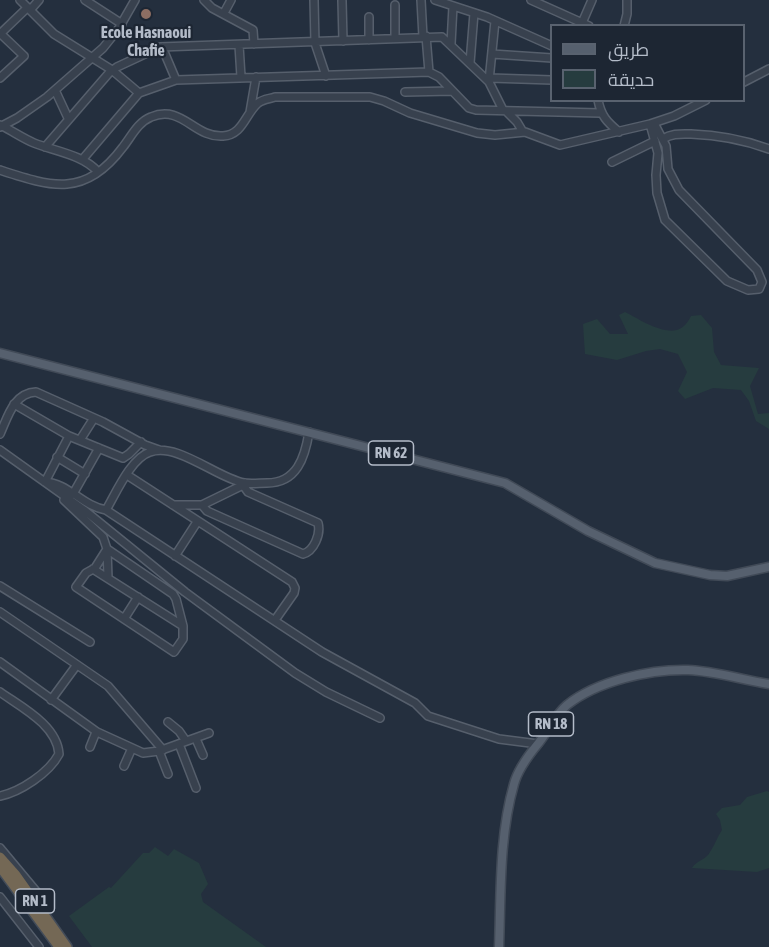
<!DOCTYPE html>
<meta charset="utf-8">
<style>
body{margin:0}
#map{position:relative;width:769px;height:947px;overflow:hidden;background:#242f3e;font-family:"Asap Condensed",Cairo,sans-serif}
canvas{display:block}
.legend{position:absolute;left:550px;top:24px;width:195px;height:78px;box-sizing:border-box;background:#1d2633;border:2px solid #59626f;margin:0;padding:8px 10px;list-style:none;font-size:18px;color:#b4bcc9}
.legend li{display:flex;align-items:center;gap:12px;height:30px}
.legend b{width:30px;border:2px solid #59626f}
</style>
<div id="map">
<canvas width="769" height="947"></canvas>
<ul class="legend">
<li><b style="height:8px;background:#56606e"></b>طريق</li>
<li><b style="height:16px;background:#263c3f"></b>حديقة</li>
</ul>
</div>
<script>
const context = document.querySelector('canvas').getContext('2d');
context.lineJoin = 'round';
function paint(path, color) {
  context.fillStyle = color;
  context.fill(path, 'evenodd');
}
function strokePath(path, color, width, dash) {
  context.strokeStyle = color;
  context.lineWidth = width;
  context.lineCap = dash ? 'butt' : 'round';
  context.setLineDash(dash || []);
  context.stroke(path);
}
function write(font, color, halo, rows, align = 'center') {
  context.font = font + ' "Asap Condensed",sans-serif';
  context.lineWidth = 4.5;
  context.setLineDash([]);
  context.textBaseline = 'middle';
  context.strokeStyle = halo;
  context.fillStyle = color;
  for (const [text, x, y, turn = 0] of rows) {
    context.save();
    context.translate(x, y);
    context.rotate((+turn || 0) * Math.PI / 180);
    context.textAlign = isNaN(turn) ? turn : align;
    if (halo) context.strokeText(text, 0, 0);
    context.fillText(text, 0, 0);
    context.restore();
  }
}
paint(new Path2D(`
 M625,312C639,319 661,334 677,330C684,328 688,322 691,316L701,315L712,328L714,352L721,365L759,368L750,386L758,414L769,413V429L756,421L749,401L741,390L713,388L685,399L678,391L687,372L678,354L660,349L646,351L617,360L585,354L583,324L597,319L610,334H628L619,315Z
 M767,791L769,792V868L757,872L692,868C697,860 706,860 710,852C715,845 717,837 722,830L720,820L716,814L722,808L740,805L747,797Z
 M155,847L168,856L174,849L199,863L208,884L201,894L203,902L266,947H92L69,916L109,887L111,888L143,853H149Z`), '#263c3f');
const minor = new Path2D(`
 M20,0L54,34L112,70L139,93
 M85,0L122,24
 M204,0L212,8L253,30L254,44
 M314,0L315,43L326,76
 M421,0L423,37
 M435,0L487,17L552,46
 M531,0L589,26
 M342,1L343,41
 M224,13L231,0
 M369,17V40
 M582,23L592,0
 M624,26L627,14V0
 M0,34L27,8H32L39,0
 M426,36L429,72
 M395,38V5
 M451,44L453,6
 M239,45L241,77
 M162,47L176,80
 M492,54L552,58
 M470,63L474,13
 M0,78L24,56L1,34
 M490,78L552,80
 M489,81L495,21
 M744,82L769,69
 M55,90L68,118
 M405,92L452,91
 M598,100C601,116 607,122 619,132
 M506,111L517,122L523,132
 M250,112L256,77
 M650,124L658,153L656,175L657,193L665,220L727,281L748,290L759,289L762,282L757,270L679,190L668,169L666,146L654,123
 M0,125C11,130 22,138 34,143C54,151 84,155 98,172
 M0,127L17,118L47,97L103,48L119,28L135,0
 M663,139C672,133 681,134 691,134C719,135 742,139 769,149
 M45,147L109,73L117,67L160,47L442,37L489,82L503,110
 M82,160L139,93L176,80L429,72L439,77L469,108L476,110L600,113
 M612,162L655,141
 M0,170C52,187 85,198 123,147C131,137 138,122 151,117C182,104 194,138 223,136C243,135 245,114 258,103C263,99 269,99 275,97H370L384,101L410,113L477,133L495,135L525,132L560,145L650,124L674,116L706,100
 M14,404L69,436L123,458L129,454L141,442
 M0,434C8,416 14,393 36,392L103,422L145,445L159,450
 M80,440L94,418
 M0,450L84,510L185,592L295,673L326,692L380,718
 M57,457L85,474
 M127,475L292,582L295,588L294,593L275,620
 M45,482C68,483 82,506 106,510L322,652L415,703L428,716L499,739L538,744
 M45,482L69,436
 M73,494L99,448
 M64,500L103,537L107,549L108,578
 M173,505H202L207,511L303,554C314,551 321,534 318,523L248,492L243,485L245,483
 M202,505L243,485
 M106,510C116,493 131,458 150,452C177,442 217,478 244,483C251,484 260,483 267,483C297,483 305,457 309,432
 M175,556L197,522
 M93,569L183,626V639L174,652L76,587L86,573L95,568L107,549L173,594L176,599L183,626
 M0,586L90,642
 M0,612L108,686L163,750
 M124,619L138,597
 M0,662L97,732L143,753L159,751L209,733
 M0,692C21,707 57,725 59,754C49,773 20,792 0,796
 M51,700L76,666
 M168,722L179,731L186,741
 M196,739L203,755
 M179,744L196,788
 M90,747L96,732
 M159,751L168,774
 M124,766L132,748
 M0,848L45,902
 M0,897L39,947`);
const major = new Path2D(`
 M0,353L505,483L588,531L655,563L710,575L727,576L769,567
 M499,947C501,893 499,836 514,784C518,769 528,756 537,745C548,732 554,716 567,705C597,681 650,669 688,670C715,671 742,680 769,684`);
const highway = new Path2D(`
 M0,857L16,875L67,947
 M0,867L59,947`);
strokePath(minor, '#565f6c', 10);
strokePath(major, '#414a57', 11);
strokePath(highway, '#434c59', 12);
strokePath(minor, '#38414e', 7);
strokePath(major, '#56606e', 8);
strokePath(highway, '#746855', 9);
for (const [x, y, r, color] of [
 [146,14,6,"#8d6e63"]
]) {
  const dot = new Path2D();
  dot.arc(x, y, r, 0, 2 * Math.PI);
  context.fillStyle = color;
  context.fill(dot);
  strokePath(dot, '#1d2633', 2);
}
for (const [x, y, w] of [
 [391,453,45],
 [551,724,45],
 [35,901,39]
]) {
  const box = new Path2D();
  box.roundRect(x - w / 2, y - 12, w, 24, 4.5);
  context.fillStyle = '#1d2633';
  context.fill(box);
  strokePath(box, '#b4bcc9', 1.5);
}
write('bold 15px', '#b4bcc9', null, [
 ["RN 62",391,453],
 ["RN 18",551,724],
 ["RN 1",35,901]
]);
write('bold 16px', '#b4bcc9', '#1d2633', [
 ["Ecole Hasnaoui",146,33],
 ["Chafie",146,51]
]);
</script>
